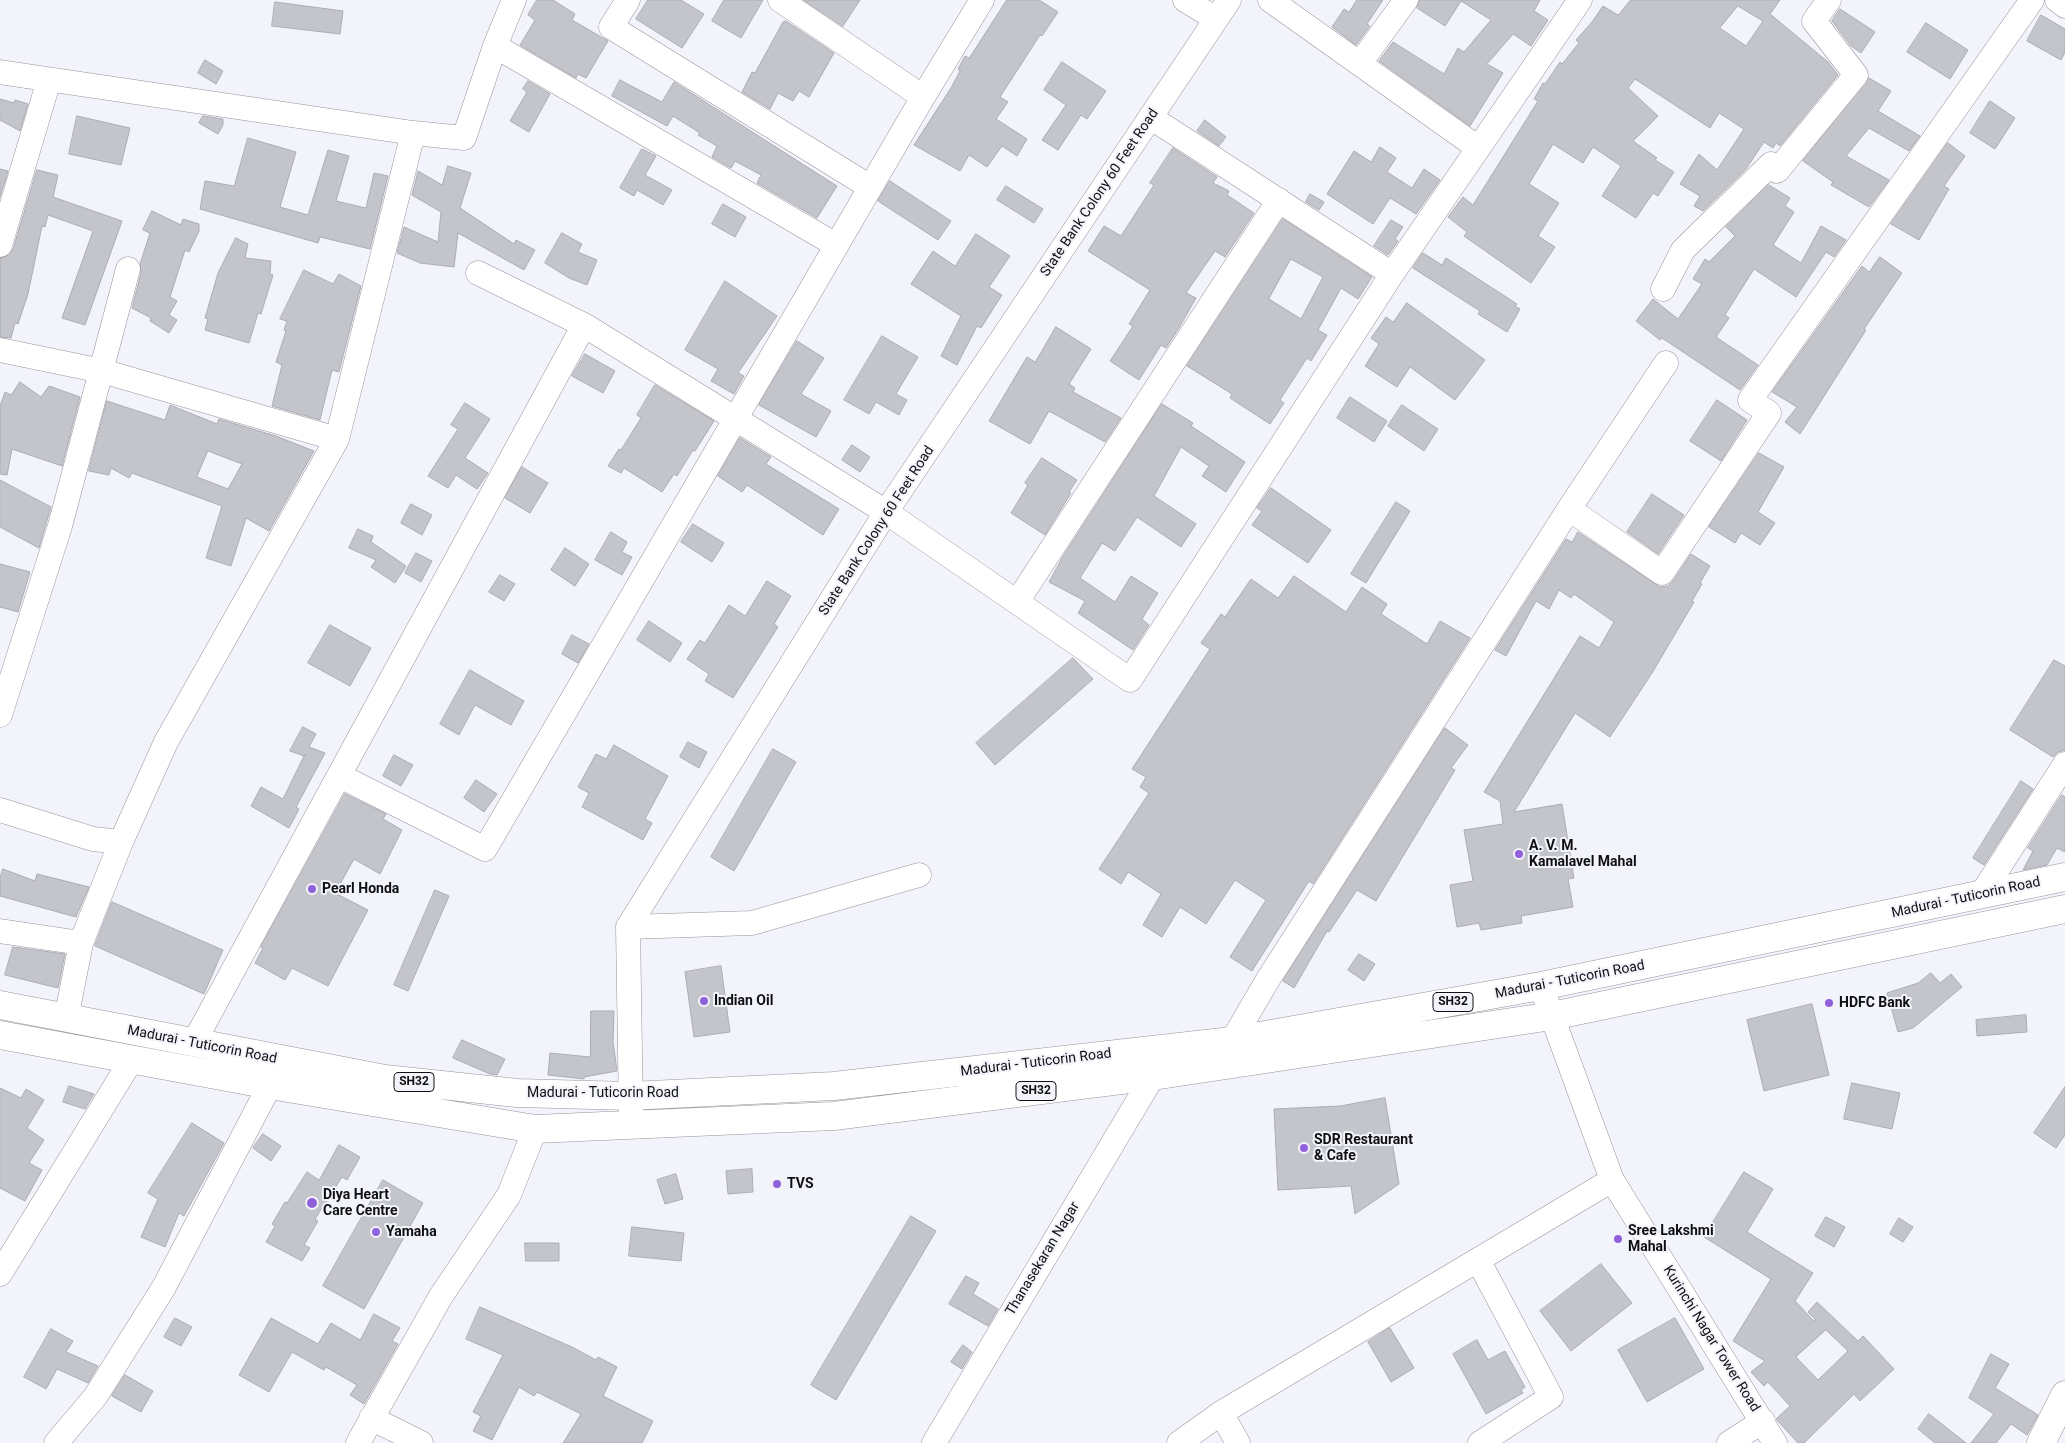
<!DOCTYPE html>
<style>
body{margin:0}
canvas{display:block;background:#f3f4fb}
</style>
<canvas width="2065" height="1443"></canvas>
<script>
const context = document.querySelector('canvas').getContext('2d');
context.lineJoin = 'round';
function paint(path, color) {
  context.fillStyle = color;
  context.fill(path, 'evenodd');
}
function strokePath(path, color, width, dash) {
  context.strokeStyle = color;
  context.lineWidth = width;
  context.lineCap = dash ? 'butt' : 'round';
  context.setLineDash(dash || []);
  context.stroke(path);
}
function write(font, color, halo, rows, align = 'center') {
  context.font = font + ' Roboto,sans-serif';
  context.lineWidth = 4;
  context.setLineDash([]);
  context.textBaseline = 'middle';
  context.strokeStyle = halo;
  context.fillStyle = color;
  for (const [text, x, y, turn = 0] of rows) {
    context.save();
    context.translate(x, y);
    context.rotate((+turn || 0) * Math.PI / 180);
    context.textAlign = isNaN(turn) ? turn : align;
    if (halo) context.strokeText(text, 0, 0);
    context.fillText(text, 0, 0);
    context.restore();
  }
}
const building = new Path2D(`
 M537,0H553L575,14L572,20L608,41L586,78L578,74L576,78L520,45L535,20L528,15Z
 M648,0H681L704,14L682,48L636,19Z
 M724,0H763L741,38L712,21Z
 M804,0H860L843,26Z
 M1007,0H1039L1058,12L1042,36L1040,35L1000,97L1008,102L996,119L1027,139L1017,156L1002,146L987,167L969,155L960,171L914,145L951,88L960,71L958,69L965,56L969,58Z
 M1357,0H1383L1367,24L1370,26L1356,45L1332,27L1344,9L1349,12Z
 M1420,0H1540L1534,11L1548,20L1531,46L1513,34L1487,64L1503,73L1470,126L1379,61L1393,42L1444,74L1458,48L1464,52L1491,20L1461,1L1445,26L1417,8Z
 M1631,0H1780L1770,14L1828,62L1838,75L1780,146L1776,143L1773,148L1764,142L1746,169L1703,211L1694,206L1700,196L1680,184L1699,154L1717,170L1744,129L1719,113L1710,128L1635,79L1628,88L1658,116L1633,141L1657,158L1655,160L1674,172L1658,196L1653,193L1636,218L1602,196L1621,166L1593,147L1583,163L1553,144L1529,184L1559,203L1538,236L1555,247L1531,283L1464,236L1467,232L1448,217L1463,197L1473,205L1538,101L1534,99L1543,83L1545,84L1560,62L1562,64L1579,43L1576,40L1592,22L1603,6L1618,15ZM1738,6L1763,21L1746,46L1720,28Z
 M275,2L343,11L340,34L272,26Z
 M1840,9L1875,32L1861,53L1851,46L1832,21Z
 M2041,15L2065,29V52L2061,60L2027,41Z
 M786,21L834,53L809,97L799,91L793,101L778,93L770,109L742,92L752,72L755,73L783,22Z
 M1926,23L1968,50L1950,79L1907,52Z
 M205,60L223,71L216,84L198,73Z
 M1062,62L1106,91L1087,119L1081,115L1058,150L1042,140L1066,105L1044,90Z
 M1869,78L1891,91L1878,111L1920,136L1909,151L1869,128L1846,156L1889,180L1869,207L1831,185L1833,182L1803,161Z
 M620,80L662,102L674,82L837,186L817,218L757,183L761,175L735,161L731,168L712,157L717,146L698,135L700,133L673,116L667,126L612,96Z
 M528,81L550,94L529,132L510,121L527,92L523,89Z
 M0,99L14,103L15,100L28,104L20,131L0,120Z
 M1990,101L2015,118L1995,149L1970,133Z
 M77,116L130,128L121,165L69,154Z
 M203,116L223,119V125L218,134L199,123Z
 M1205,120L1226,137L1219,146L1197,131Z
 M248,138L296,152L280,207L308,215L328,150L349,156L336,201L366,208L374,173L388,176L370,249L320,237L318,243L200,209L205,181L234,186Z
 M1948,143L1965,156L1944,186L1949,189L1919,240L1891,224Z
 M1380,147L1396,158L1387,172L1412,188L1424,169L1440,180L1416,214L1390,198L1373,224L1327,194L1354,151L1371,162Z
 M1173,148L1217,177L1213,183L1229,191L1227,195L1254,213L1225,257L1215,251L1186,293L1196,298L1179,328L1166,348L1161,345L1139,380L1110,361L1133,326L1129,324L1150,290L1088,251L1104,226L1121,236L1154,185L1150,183Z
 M642,149L656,156L645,175L672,190L663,205L637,190L634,196L620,188Z
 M448,166L471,173L460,208L514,244L516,240L535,250L524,270L458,233L454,267L420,263L397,253L404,227L438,242L441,212L412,195L418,171L442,185Z
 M0,169L8,171L0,197Z
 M37,170L58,175L53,197L122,221L85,325L62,318L93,231L48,215L45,227L42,226L28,294L18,324L15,323L11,338L0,337V258L9,255L13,249Z
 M890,181L951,221L938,240L878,201Z
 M1769,185L1790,198L1785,206L1794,212L1773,245L1801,263L1821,226L1846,240L1834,257L1826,252L1796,297L1754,269L1725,315L1729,318L1716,337L1758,365L1740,390L1662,338L1660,340L1636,321L1653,299L1678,319L1702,284L1693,279L1705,259L1709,262L1735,236L1726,227Z
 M1006,186L1043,209L1034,223L997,200Z
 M1310,194L1324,202L1319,210L1306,202Z
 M723,204L746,217L735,237L712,224Z
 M152,211L181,225L183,219L199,224V231L189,252L185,250L170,297L177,301L169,315L177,320L169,333L150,321L151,318L132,308L141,273L140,264L150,233L143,230Z
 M1283,219L1372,277L1358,299L1341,288L1318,330L1327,335L1311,361L1307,358L1280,400L1284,403L1270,424L1230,398L1232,394L1187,366ZM1291,259L1323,277L1301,319L1269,299Z
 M1391,220L1403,227L1395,239L1398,241L1388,255L1374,246Z
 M562,233L582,244L578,252L597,260L587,285L569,278L545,263Z
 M976,234L1010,256L989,287L1002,295L981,328L977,326L957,365L941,356L961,316L911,284L933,251L955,266Z
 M236,238L248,244L245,258L271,261L270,274L273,275L261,314L258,313L249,343L205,330L208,319L205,318L218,273Z
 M1423,253L1442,265L1446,258L1517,304L1515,306L1520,309L1507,332L1478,314L1480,311L1413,268Z
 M1880,257L1902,273L1864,329L1866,330L1800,434L1785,422L1797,407L1772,392L1862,266L1869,272Z
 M304,270L333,284L339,274L361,286L339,372L332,370L320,420L272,406L282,365L276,362L286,331L284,330L287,321L280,319Z
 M725,281L777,316L738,373L744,376L734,394L711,381L718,369L685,350Z
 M1407,303L1485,360L1455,400L1410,367L1397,387L1365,366L1379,344L1371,338L1386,317L1393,322Z
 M1056,327L1091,349L1069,384L1075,388L1073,392L1121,418L1105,442L1049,411L1030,444L989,421L1027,357L1035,362Z
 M882,336L918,357L896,394L907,400L899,415L876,402L869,414L844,400Z
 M797,341L824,358L801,394L831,411L816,437L759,405Z
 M585,354L615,371L603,393L572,376Z
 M20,382L41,397L49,386L80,397L62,466L12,449L7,475L0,474V406L5,392L11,395Z
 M655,385L714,421L695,451L693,450L677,476L674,474L662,492L624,468L621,473L608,466L619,449L621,450L641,418L637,415Z
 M1350,397L1387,421L1374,442L1337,418Z
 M1717,400L1747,420L1721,461L1690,441Z
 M107,401L165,420L170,405L217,424L219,419L276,436L314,451L269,531L246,518L231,566L206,558L222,506L132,473L129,478L111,468L109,475L89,471ZM208,451L242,464L228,489L197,477Z
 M465,403L490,419L465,458L488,473L477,489L456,475L448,488L428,476L458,429L451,425Z
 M1162,404L1193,423L1191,426L1245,462L1226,492L1202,476L1209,466L1181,447L1154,496L1196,524L1181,547L1137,517L1115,551L1102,543L1080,578L1115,602L1131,576L1158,593L1142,619L1149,625L1133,650L1078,613L1085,601L1049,582L1062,558Z
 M1402,405L1438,429L1424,451L1388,426Z
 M740,438L771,457L766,464L839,509L823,535L747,485L742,492L718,476Z
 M852,445L870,457L860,472L842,460Z
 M1759,453L1784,467L1758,512L1775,523L1760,545L1741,533L1735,543L1709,527Z
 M1042,458L1077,480L1069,492L1071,493L1045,535L1011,513L1028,485L1025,483Z
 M522,467L548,483L530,513L505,498Z
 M0,480L51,507L39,548L0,527Z
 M1271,488L1331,530L1308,563L1252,525L1262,511L1257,508Z
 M1652,494L1684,515L1658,554L1627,532Z
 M1396,502L1410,511L1366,583L1351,574Z
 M411,504L432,515L422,535L401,523Z
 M693,524L724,543L712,562L681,542Z
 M358,529L373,536L371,542L406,566L395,583L371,567L376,560L349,548Z
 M611,532L627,542L622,552L632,557L622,575L595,560Z
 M1578,532L1660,587L1668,586L1673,581L1691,554L1710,566L1700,583L1702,584L1692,601L1694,602L1652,673L1610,737L1575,713L1514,812L1562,804L1574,878L1568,879L1573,907L1521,916L1522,923L1481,930L1479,923L1457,927L1450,885L1473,881L1464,830L1503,824L1500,801L1484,792L1580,636L1599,648L1614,622L1574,594L1571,598L1559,590L1549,609L1536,601L1506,656L1495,650L1566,539L1572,542Z
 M565,548L589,564L575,586L551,570Z
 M416,553L432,561L421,582L405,573Z
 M0,564L30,572L18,612L0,607Z
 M500,575L515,584L504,601L489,592Z
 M1294,576L1346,612L1362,587L1387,604L1381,614L1427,644L1440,621L1470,638L1313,884L1309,881L1252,971L1230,957L1266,900L1235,880L1206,924L1180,907L1162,937L1143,925L1161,894L1128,872L1121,884L1099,869L1149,793L1140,787L1146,777L1132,769L1210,649L1201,643L1221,614L1225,617L1251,579L1278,598Z
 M767,581L791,596L774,624L778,627L733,698L705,681L709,674L687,659L700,640L705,643L729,605L745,616Z
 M649,621L682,643L670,662L637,640Z
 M330,625L371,648L350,686L308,663Z
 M572,635L589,644L578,663L562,654Z
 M1073,658L1093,679L995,765L976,743Z
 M2054,660L2065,666V750L2058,752L2053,757L2010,730Z
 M470,670L524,701L511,725L475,705L459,735L440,724Z
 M303,727L316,734L309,747L325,753L296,807L299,809L289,828L251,806L261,787L283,799L305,754L304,756L290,751Z
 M1445,728L1468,745L1451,768L1455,770L1376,901L1357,890L1329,932L1327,931L1294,988L1283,981Z
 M688,742L707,752L699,768L680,757Z
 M614,745L668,776L645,819L652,823L643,840L582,807L589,793L578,787L596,754L606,759Z
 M773,749L796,762L734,871L711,857Z
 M394,755L413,765L401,786L383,776Z
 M476,780L497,794L484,812L464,798Z
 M2021,781L2033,789L1984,865L1973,858Z
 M345,794L386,814L383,819L402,830L380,874L354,859L335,893L368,910L328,986L292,968L285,980L255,963L263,948L261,947Z
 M2062,795L2065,797V852L2057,848L2047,865L2023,870L2033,851L2028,848Z
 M3,869L35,881L37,874L89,887L76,917L0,896V878Z
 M435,890L449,896L408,991L394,985Z
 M112,902L223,950L204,994L95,946Z
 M13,947L65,954L58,988L5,975Z
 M1359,954L1375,964L1364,981L1348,970Z
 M721,966L730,1032L694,1037L685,972Z
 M1931,973L1940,983L1951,974L1962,987L1913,1028L1898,1032L1887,993L1918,983Z
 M1812,1004L1829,1075L1764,1091L1747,1020Z
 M591,1011H614L613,1041L617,1071L584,1077V1079L548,1075L550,1053L590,1057Z
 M2026,1015L2027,1032L1977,1036L1976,1020Z
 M462,1040L505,1059L497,1075L490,1074L453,1058Z
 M1852,1083L1900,1093L1892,1129L1844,1119Z
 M69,1086L94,1094L85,1109L63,1102Z
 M2065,1087V1135L2056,1148L2034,1133Z
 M0,1088L21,1098L26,1089L44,1100L27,1128L44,1140L29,1163L42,1170L25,1201L0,1188Z
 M1385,1098L1399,1184L1355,1214L1351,1186L1278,1190L1274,1109L1340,1106Z
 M192,1123L224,1143L184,1216L179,1213L165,1247L141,1237L158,1199L148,1193Z
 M263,1134L281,1146L271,1161L253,1148Z
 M339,1145L360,1157L347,1180L342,1177L315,1219L318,1221L304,1245L310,1248L302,1261L266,1242L275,1226L272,1224L285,1202L287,1203L307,1172L319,1180Z
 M752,1169L753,1192L728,1194L726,1171Z
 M1744,1172L1773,1189L1747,1232L1813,1273L1795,1301L1814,1321L1815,1319L1808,1312L1817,1302L1858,1341L1863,1336L1894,1369L1860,1401L1854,1394L1804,1443H1798L1776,1419L1790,1406L1768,1382L1764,1386L1751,1372L1765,1361L1733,1341L1771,1279L1704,1237ZM1826,1330L1848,1351L1818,1380L1796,1357Z
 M676,1174L683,1199L665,1204L657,1180Z
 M383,1180L423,1203L364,1309L323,1286Z
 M911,1216L936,1231L836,1400L811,1385Z
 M1826,1217L1845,1227L1834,1247L1815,1236Z
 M1899,1218L1913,1227L1903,1242L1890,1234Z
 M632,1227L684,1233L681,1261L629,1256Z
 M525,1243H559V1261H526Z
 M1601,1264L1632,1303L1571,1351L1540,1311Z
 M966,1276L979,1283L973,1294L998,1309L988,1326L949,1304Z
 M480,1307L572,1347L596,1360L598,1357L617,1367L603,1396L653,1421L642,1443H563L581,1414L537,1392L534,1396L519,1387L492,1440L473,1431L481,1416L473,1412L503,1355L466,1339Z
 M374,1314L400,1328L392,1341L398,1344L364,1404L350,1395L357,1385L326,1367L324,1370L292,1352L269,1392L239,1375L271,1318L318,1344L331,1323L360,1340Z
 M175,1318L192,1327L181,1346L164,1337Z
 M1675,1318L1704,1369L1647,1402L1618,1350Z
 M1390,1328L1414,1368L1391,1382L1368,1342Z
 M51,1329L73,1341L66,1352L98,1366L88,1383L57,1369L46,1389L24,1377Z
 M1477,1340L1488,1360L1505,1351L1525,1387L1521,1390L1523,1393L1486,1414L1453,1354Z
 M963,1345L972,1352L962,1369L951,1362Z
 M1991,1354L2009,1364L1995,1388L2038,1415L2027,1435L2011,1424L1996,1443H1971L1994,1414L1969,1398Z
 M125,1375L153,1391L141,1412L112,1396Z
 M1929,1414L1966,1443H1935L1918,1429Z`);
paint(building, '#c3c5cb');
strokePath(building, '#acadb3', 1);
const minor = new Path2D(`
 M628,0L611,27L870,187
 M1185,0L1216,19
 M1270,0L1478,148
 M2057,0L2065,6
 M495,46L836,245
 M1360,63L1406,0
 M0,72L413,133L464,138L495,46L514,0
 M923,97L982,0
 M1150,117L1392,274
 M0,245L49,80
 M478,273L584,325L886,512L1130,680L1392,274L1580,0
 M1663,289L1683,250L1771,164L1777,171L1856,75L1814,21L1829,0
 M0,350L102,371L337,439
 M1666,363L1569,509L1662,573L1769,413L1750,400L2032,0
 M1017,602L1279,200
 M0,715L60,526L128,269
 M340,776L485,849L923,97L780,0
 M0,810L93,839L121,842
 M1981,895L2065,764
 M628,927L752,923L919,875
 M0,931L81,943
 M1541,986L1612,1180L1775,1443
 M66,1019L81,943L121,842L166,742L337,439L413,133
 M1232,1041L1267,981L1569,509
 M193,1044L584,325
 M631,1115L628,927L886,512L1229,0
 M1478,1260L1551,1397L1480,1443
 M0,1274L132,1059
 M1221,1413L1238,1443
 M371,1418L421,1443
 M56,1443L95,1397L164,1287L270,1085
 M358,1443L441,1296L509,1195L535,1129
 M934,1443L1153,1076
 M1179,1443L1221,1413L1612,1180
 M1729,1443L1763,1421`);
const major = new Path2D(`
 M0,1005L385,1079L517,1093L630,1096L834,1086L1232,1041L1541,986L2065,877
 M0,1035L270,1085L535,1129L834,1116L1153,1076L1552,1016L2065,909
 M2041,1443L2065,1395`);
strokePath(minor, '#94959b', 25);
strokePath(major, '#94959b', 29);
strokePath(minor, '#fff', 24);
strokePath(major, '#fff', 28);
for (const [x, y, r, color] of [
 [1519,854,5,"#9061db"],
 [312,889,5,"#9061db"],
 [704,1001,5,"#9061db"],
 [1829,1003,5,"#9061db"],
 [1304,1148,5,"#9061db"],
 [777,1184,5,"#9061db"],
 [312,1203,6,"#9061db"],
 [376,1232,5,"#9061db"],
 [1618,1239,5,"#9061db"]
]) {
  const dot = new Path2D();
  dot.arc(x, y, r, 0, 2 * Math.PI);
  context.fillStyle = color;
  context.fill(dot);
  strokePath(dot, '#f3f4fb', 2);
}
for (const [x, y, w] of [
 [1453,1002,40],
 [414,1082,40],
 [1036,1091,40]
]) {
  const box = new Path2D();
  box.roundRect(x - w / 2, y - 9.5, w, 19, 4);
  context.fillStyle = '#f3f4fb';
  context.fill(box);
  strokePath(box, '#0e0f11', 1);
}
write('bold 12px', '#0e0f11', null, [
 ["SH32",1453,1002],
 ["SH32",414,1082],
 ["SH32",1036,1091]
]);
write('14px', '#0e0f11', '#f3f4fb', [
 ["State Bank Colony 60 Feet Road",1100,193,-56],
 ["State Bank Colony 60 Feet Road",877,531,-57],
 ["Madurai - Tuticorin Road",1966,898,-12],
 ["Madurai - Tuticorin Road",1570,980,-11],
 ["Madurai - Tuticorin Road",202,1045,11],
 ["Madurai - Tuticorin Road",1036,1063,-7],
 ["Madurai - Tuticorin Road",603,1093],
 ["Thanasekaran Nagar",1043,1259,-59],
 ["Kurinchi Nagar Tower Road",1711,1339,58]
]);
write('bold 14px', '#0e0f11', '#f3f4fb', [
 ["A. V. M.",1529,846],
 ["Kamalavel Mahal",1529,862],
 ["Pearl Honda",322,889],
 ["Indian Oil",714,1001],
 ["HDFC Bank",1839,1003],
 ["SDR Restaurant",1314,1140],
 ["& Cafe",1314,1156],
 ["TVS",787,1184],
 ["Diya Heart",323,1195],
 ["Care Centre",323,1211],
 ["Sree Lakshmi",1628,1231],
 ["Mahal",1628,1247],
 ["Yamaha",386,1232]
], 'left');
</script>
